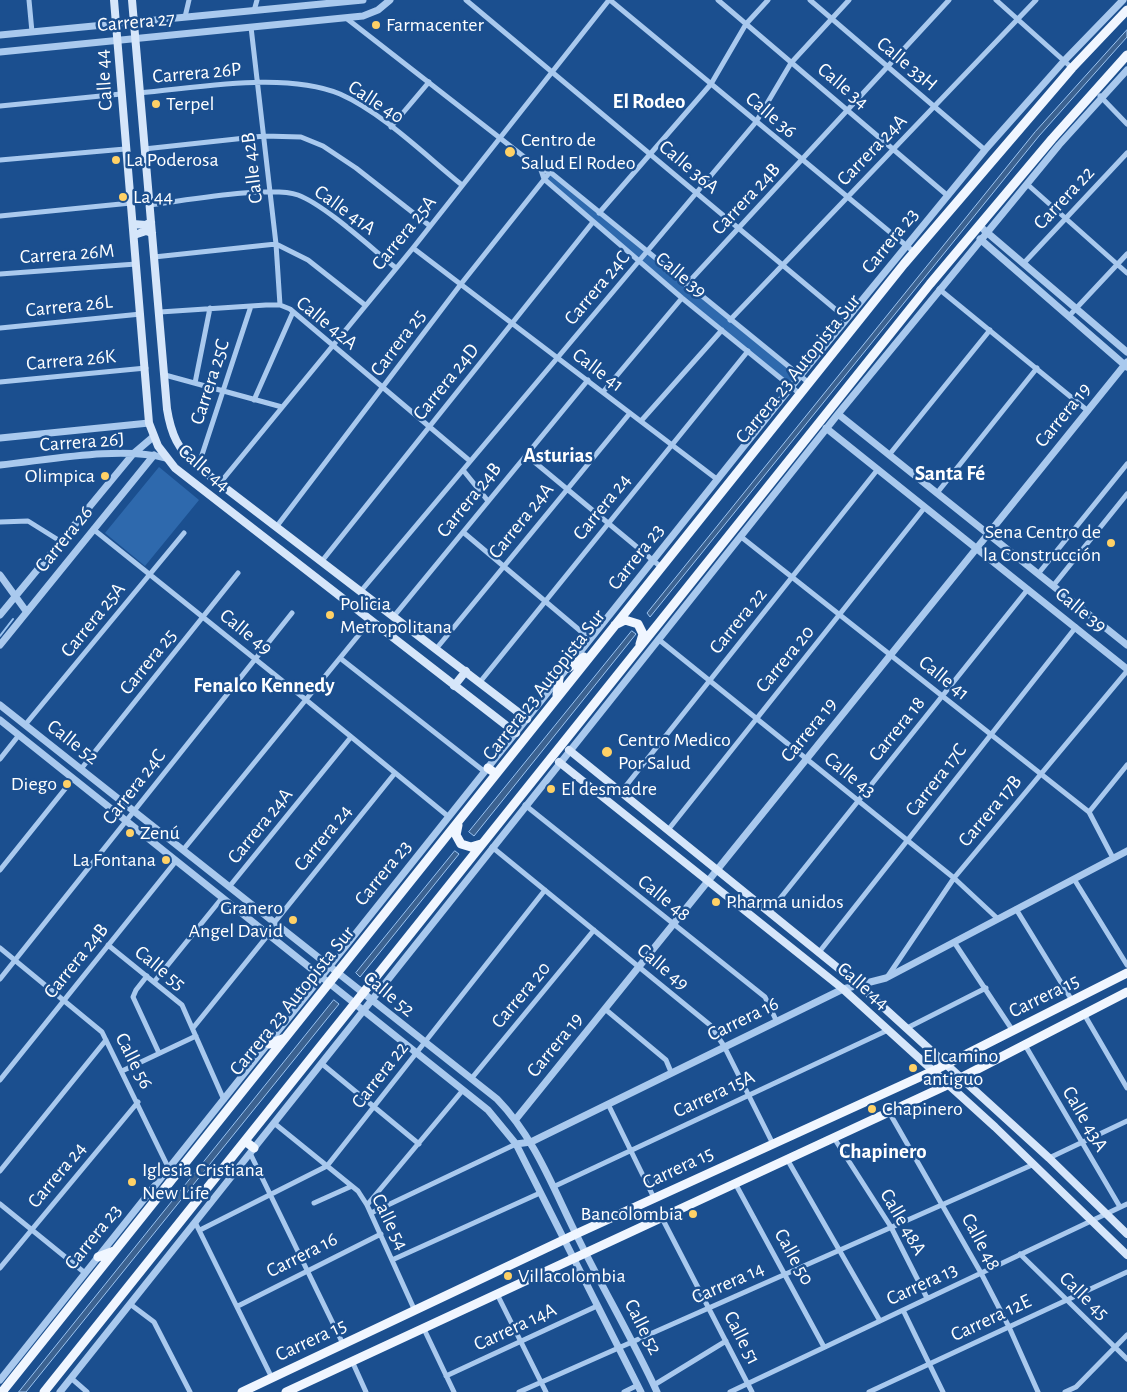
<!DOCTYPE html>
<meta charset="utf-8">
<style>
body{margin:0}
canvas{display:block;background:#1b4f8f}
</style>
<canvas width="1127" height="1392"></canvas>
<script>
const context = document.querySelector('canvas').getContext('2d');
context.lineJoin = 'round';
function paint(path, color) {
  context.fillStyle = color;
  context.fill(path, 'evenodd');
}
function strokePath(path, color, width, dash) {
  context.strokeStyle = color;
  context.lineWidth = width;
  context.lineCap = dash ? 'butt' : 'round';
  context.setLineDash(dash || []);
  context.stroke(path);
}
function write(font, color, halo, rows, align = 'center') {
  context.font = font + ' "Alegreya Sans",sans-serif';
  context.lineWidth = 5;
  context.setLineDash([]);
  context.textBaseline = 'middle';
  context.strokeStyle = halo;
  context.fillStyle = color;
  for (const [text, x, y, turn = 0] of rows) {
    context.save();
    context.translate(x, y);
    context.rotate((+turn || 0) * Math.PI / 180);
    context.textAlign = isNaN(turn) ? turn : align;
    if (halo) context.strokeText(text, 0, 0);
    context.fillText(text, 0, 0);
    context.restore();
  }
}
paint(new Path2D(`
 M550,172L800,376L791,387L544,179Z
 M159,467L199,500L145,566L105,533Z`), '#2e69ad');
const water = new Path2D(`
 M1127,30V37L1039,136L650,617L647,613L1035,132Z
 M632,631L636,634L474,836L469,832Z
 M455,851L459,854L360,977L356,973Z
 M334,1000L339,1004L26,1392H19Z`);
paint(water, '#3c6290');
strokePath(water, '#9cc4f0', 1);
strokePath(new Path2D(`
 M0,636L13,619`), '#9cc4f0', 2);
strokePath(new Path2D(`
 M29,0L32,32
 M466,0L847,319
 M610,0L914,252
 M718,0L948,196
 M810,0L985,150
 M996,0L1072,68
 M254,11L257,0
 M185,17L189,0
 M346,18L541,170L550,172L809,383
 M251,27L276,244L280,305
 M139,93C198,88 284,71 340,94C383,113 426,156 462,185
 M1100,96L1127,124
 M0,106L121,94
 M391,127L429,82
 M144,149L264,136L301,137L323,146L356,168L430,226
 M0,160L125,149
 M541,170L544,179L682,298L800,394
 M1027,184L1127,273
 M149,205C183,201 270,185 298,195C325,205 371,248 396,268
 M599,213L711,84L746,24L768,0
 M0,216L131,203
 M413,248L718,480
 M154,257L276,244L308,260L365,305
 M1023,264L1127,153
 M0,274L136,264
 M686,285L949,0
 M939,289L1088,411
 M160,312L266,305H280L290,309L470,461
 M1069,316L1127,254
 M730,320L1036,0
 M0,328L141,314
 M165,375L282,407
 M0,382L146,368
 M195,383L210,308
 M603,392L682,298
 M254,400L293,312
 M641,421L722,330
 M526,455L661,567
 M889,455L990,330
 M198,467L251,306
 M463,470L488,501
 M220,483L413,248L609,0
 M937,493L1037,368
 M0,522L28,521L60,541
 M277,526L461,284L550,172
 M93,529L305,699L449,817
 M463,532L590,639
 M740,536L1089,812L1113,858
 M322,561L593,222
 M1038,574L1127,464
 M1053,586L1127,494
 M361,591L756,122L791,63L849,0
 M394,616L588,380
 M658,639L954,878L998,919
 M436,649L630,413
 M340,658L485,772
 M480,682L748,351
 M25,725L184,533
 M0,759L19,735
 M81,769L238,573
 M621,792L878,469
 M525,805L765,997L776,1020
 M1089,812L1127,765
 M668,830L925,507
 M492,847L710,1025L724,1046L773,1144
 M183,850L371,620
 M0,870L73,779
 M1074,879L1127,965
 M229,887L351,737
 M1016,909L1073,1002
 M770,911L1028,589
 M274,923L395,773
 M954,942L1013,1031
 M108,945L182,1005L224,1100
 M0,948L102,1032L169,1169
 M820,951L1076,627
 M147,976L136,990L133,997L159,1053
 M888,976L954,878L1127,671
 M0,979L292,613
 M154,982L222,898
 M605,1009L666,1060L671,1072
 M1084,1014L1127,1088
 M193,1028L268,935
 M907,1028L986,988
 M1025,1045L1120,1207
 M321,1063L419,1144
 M122,1071L196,1036
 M471,1079L594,930
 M0,1080L176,861
 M608,1104L654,1198
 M889,1112L981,1273L1009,1327L1038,1392
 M274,1123L358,1191L367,1205L415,1311
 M834,1138L891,1227L927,1298
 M250,1153L343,1344
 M1049,1158L1127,1121
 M787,1159L880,1321
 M0,1171L106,1040
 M735,1183L824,1347
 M553,1187L888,1030
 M314,1203L352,1186
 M0,1204L85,1273
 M367,1205L463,1090
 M371,1213L516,1144
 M662,1218L752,1392
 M195,1222L272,1378
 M200,1230L327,1166L545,890
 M1020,1254L1127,1359
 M392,1260L540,1193
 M0,1268L138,1102
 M497,1294L546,1392
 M130,1304L154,1322L190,1392
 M238,1306L381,1234
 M903,1310L943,1392
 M423,1327L454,1392
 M352,1361L366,1392
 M446,1376L597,1306
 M71,1378L87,1392
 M654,1385L726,1341
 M519,1392L1032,1165
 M624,1392L638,1385
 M730,1392L1127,1204
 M869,1392L1127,1272
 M1065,1392L1076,1387L1127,1335`), '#a9c9ee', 5);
strokePath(new Path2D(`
 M0,35L363,0
 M0,52L363,16L378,10L390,0
 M983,229L1127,352
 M980,239L1127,367
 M838,414L1127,645
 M826,428L1127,669
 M0,438L149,423
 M0,465C49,460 119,446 166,458
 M0,575L26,611
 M0,615L133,454L153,437
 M0,645L154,455
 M0,705L497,1099C536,1139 554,1191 579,1240C604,1291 633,1340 657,1392
 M0,720L488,1110L516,1144L641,1392
 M516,1119L1127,362
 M516,1144L531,1142L843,989L886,978L1127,851
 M0,1380L791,387L985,150L1064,61L1123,0
 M60,1392L838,414L1059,145L1127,70`), '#a9c9ee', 7);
strokePath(new Path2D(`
 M114,0L149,423L158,446L175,468L516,733
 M132,0L167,409C171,434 178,450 198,467L527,719
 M133,224L146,225L151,222
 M134,235L146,231L152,233
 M454,686L466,671
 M569,750L859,985L1049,1158L1127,1234
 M559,762L843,989L995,1127L1127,1255`), '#d6e6fa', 8);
strokePath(new Path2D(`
 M615,625L625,620L638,624L643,634L640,644
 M568,668L584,657
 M557,695L559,678
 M488,768L496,774
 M458,825L456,835L461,844L471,847L481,844
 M269,1044L285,1038
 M245,1141L254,1148
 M98,1257L114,1251
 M2,1392L904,264L1072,68L1127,10
 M44,1392L930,284L1052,139L1127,55
 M242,1392L576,1234L933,1071L1127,973
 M286,1392L943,1087L1127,992`), '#f0f6ff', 9);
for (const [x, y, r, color] of [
 [376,25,5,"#ffd166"],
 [156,104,5,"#ffd166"],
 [510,152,6,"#ffd166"],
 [116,160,5,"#ffd166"],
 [123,197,5,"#ffd166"],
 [105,476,5,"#ffd166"],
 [1111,543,5,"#ffd166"],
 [330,615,5,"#ffd166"],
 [607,752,6,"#ffd166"],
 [67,784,5,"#ffd166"],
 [551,789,5,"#ffd166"],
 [130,833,5,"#ffd166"],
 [166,860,5,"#ffd166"],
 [716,902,5,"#ffd166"],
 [293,920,5,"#ffd166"],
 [913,1068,5,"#ffd166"],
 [872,1109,5,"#ffd166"],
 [132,1182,5,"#ffd166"],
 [693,1214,5,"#ffd166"],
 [508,1276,5,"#ffd166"]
]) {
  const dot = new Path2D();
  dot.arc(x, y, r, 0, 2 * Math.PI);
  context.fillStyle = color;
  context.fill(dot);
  strokePath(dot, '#1b4f8f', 2);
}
write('20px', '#fff', '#1b4f8f', [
 ["Carrera 27",136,22,-5],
 ["Calle 33H",907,64,40],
 ["Carrera 26P",197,73,-5],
 ["Calle 44",104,80,-94],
 ["Calle 34",843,86,40],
 ["Calle 40",376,102,33],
 ["Calle 36",771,115,40],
 ["Carrera 24A",872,150,-46],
 ["Calle 36A",689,167,40],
 ["Calle 42B",252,168,-97],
 ["Carrera 22",1064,198,-47],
 ["Carrera 24B",746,199,-47],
 ["Calle 41A",345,210,36],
 ["Carrera 25A",404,233,-51],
 ["Carrera 23",890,241,-51],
 ["Carrera 26M",67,254,-4],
 ["Calle 39",681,275,40],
 ["Carrera 24C",597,288,-50],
 ["Carrera 26L",69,306,-6],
 ["Calle 42A",327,323,39],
 ["Carrera 25",398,343,-53],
 ["Carrera 26K",71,360,-5],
 ["Carrera 23 Autopista Sur",798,369,-51],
 ["Calle 41",598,370,37],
 ["Carrera 25C",210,382,-72],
 ["Carrera 24D",446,382,-51],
 ["Carrera 19",1063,415,-51],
 ["Carrera 26J",82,442,-4],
 ["Calle 44",204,468,41],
 ["Carrera 24B",469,500,-51],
 ["Carrera 24",602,507,-51],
 ["Carrera 24A",521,521,-51],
 ["Carrera 26",64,539,-51],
 ["Carrera 23",636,557,-52],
 ["Calle 39",1081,610,39],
 ["Carrera 25A",93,620,-51],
 ["Carrera 22",738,621,-51],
 ["Calle 49",246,632,39],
 ["Carrera 20",785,659,-51],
 ["Carrera 25",148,662,-51],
 ["Calle 41",944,678,39],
 ["Carrera 23 Autopista Sur",544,685,-52],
 ["Carrera 18",897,729,-51],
 ["Carrera 19",809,730,-51],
 ["Calle 52",73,742,38],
 ["Calle 43",850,775,39],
 ["Carrera 17C",936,780,-52],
 ["Carrera 24C",134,787,-52],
 ["Carrera 17B",990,811,-50],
 ["Carrera 24A",260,826,-51],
 ["Carrera 24",323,838,-51],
 ["Carrera 23",383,873,-51],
 ["Calle 48",664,898,39],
 ["Carrera 24B",76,961,-51],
 ["Calle 49",663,967,40],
 ["Calle 55",160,968,39],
 ["Calle 44",863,986,41],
 ["Calle 52",389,994,39],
 ["Carrera 20",521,995,-50],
 ["Carrera 15",1044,996,-26],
 ["Carrera 23 Autopista Sur",292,1001,-51],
 ["Carrera 16",743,1019,-26],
 ["Carrera 19",555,1045,-51],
 ["Calle 56",134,1061,63],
 ["Carrera 22",380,1075,-52],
 ["Carrera 15A",714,1094,-25],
 ["Calle 43A",1085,1119,60],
 ["Carrera 15",678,1168,-25],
 ["Carrera 24",57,1175,-50],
 ["Calle 54",390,1222,64],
 ["Calle 48A",903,1222,60],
 ["Carrera 23",93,1237,-51],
 ["Calle 48",981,1242,62],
 ["Carrera 16",302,1255,-27],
 ["Calle 50",794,1257,61],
 ["Carrera 14",728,1283,-24],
 ["Carrera 13",922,1284,-25],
 ["Calle 45",1084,1296,44],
 ["Carrera 12E",991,1318,-25],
 ["Carrera 14A",515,1327,-25],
 ["Calle 52",643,1327,63],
 ["Calle 51",742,1338,63],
 ["Carrera 15",311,1340,-25]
]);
write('20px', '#fff', '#1b4f8f', [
 ["Farmacenter",386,25],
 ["Terpel",166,104],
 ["Centro de",521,140],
 ["Salud El Rodeo",521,163],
 ["La Poderosa",126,160],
 ["La 44",133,197],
 ["Olimpica",95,476,"right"],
 ["Sena Centro de",1101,532,"right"],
 ["la Construcción",1101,555,"right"],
 ["Policia",340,604],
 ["Metropolitana",340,627],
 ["Centro Medico",618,740],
 ["Por Salud",618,763],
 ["Diego",57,784,"right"],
 ["El desmadre",561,789],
 ["Zenú",140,833],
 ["La Fontana",156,860,"right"],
 ["Pharma unidos",726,902],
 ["Granero",283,908,"right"],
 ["Angel David",283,931,"right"],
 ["El camino",923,1056],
 ["antiguo",923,1079],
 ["Chapinero",882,1109],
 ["Iglesia Cristiana",142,1170],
 ["New Life",142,1193],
 ["Bancolombia",683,1214,"right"],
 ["Villacolombia",518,1276]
], 'left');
write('bold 21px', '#fff', '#1b4f8f', [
 ["El Rodeo",649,102],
 ["Asturias",558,456],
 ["Santa Fé",950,474],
 ["Fenalco Kennedy",264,686],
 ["Chapinero",883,1152]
]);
</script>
